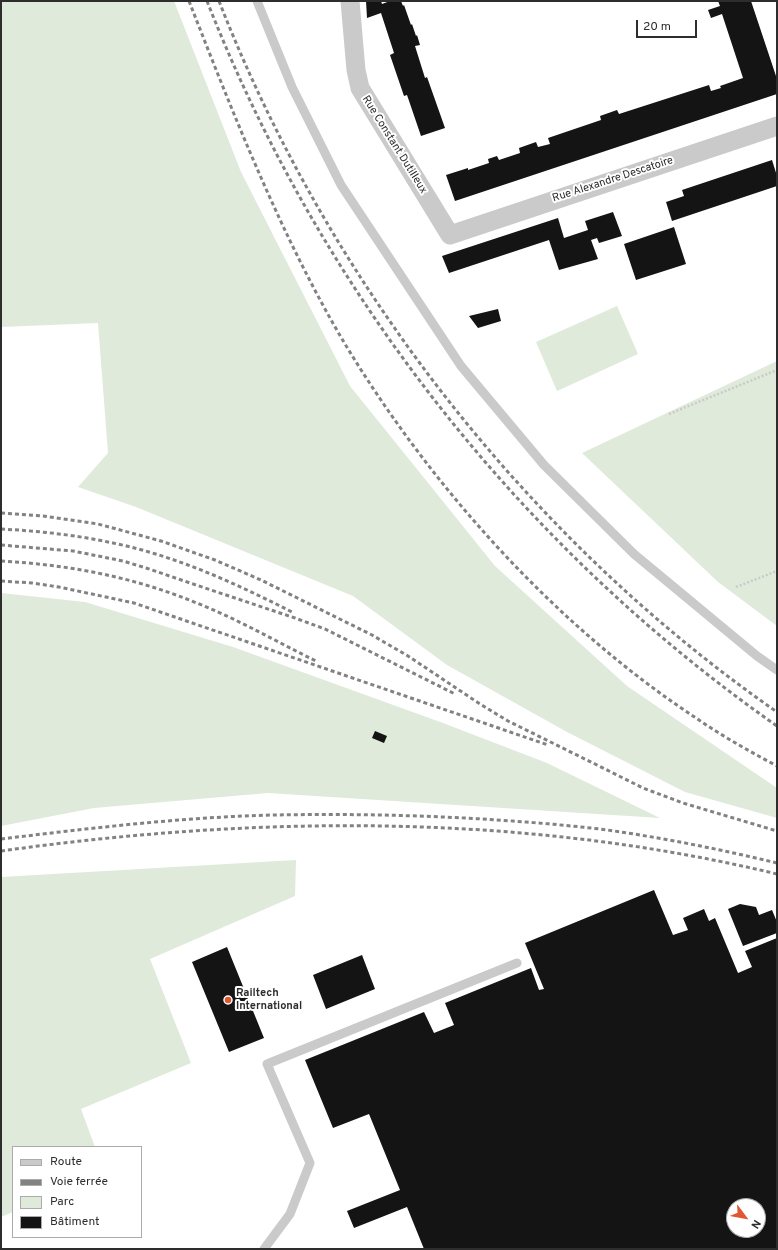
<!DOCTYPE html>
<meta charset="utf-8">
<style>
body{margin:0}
#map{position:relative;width:778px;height:1250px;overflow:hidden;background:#fff;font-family:Overpass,sans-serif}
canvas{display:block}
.frame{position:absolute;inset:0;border:2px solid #2d2d2d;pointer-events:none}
.legend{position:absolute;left:12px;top:1146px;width:130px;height:92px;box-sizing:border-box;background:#fff;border:1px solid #ababab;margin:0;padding:5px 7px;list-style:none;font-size:12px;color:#2d2d2d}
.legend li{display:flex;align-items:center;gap:8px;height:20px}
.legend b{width:20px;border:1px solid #ababab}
.north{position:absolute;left:726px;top:1198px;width:40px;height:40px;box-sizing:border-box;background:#fff;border:1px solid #ababab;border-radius:50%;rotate:122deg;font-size:11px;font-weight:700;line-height:16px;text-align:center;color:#2d2d2d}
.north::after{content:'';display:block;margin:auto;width:14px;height:18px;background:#e05833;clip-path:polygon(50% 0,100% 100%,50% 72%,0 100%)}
.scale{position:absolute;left:636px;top:20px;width:61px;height:18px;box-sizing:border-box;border:2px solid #2d2d2d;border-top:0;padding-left:5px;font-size:12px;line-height:14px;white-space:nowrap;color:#2d2d2d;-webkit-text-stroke:3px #fff;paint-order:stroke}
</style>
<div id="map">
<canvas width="778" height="1250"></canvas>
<div class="frame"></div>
<ul class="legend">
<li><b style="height:5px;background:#cacaca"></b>Route</li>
<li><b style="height:5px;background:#828282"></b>Voie ferrée</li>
<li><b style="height:11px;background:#dfeadb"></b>Parc</li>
<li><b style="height:11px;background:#141414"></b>Bâtiment</li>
</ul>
<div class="north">N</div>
<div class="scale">20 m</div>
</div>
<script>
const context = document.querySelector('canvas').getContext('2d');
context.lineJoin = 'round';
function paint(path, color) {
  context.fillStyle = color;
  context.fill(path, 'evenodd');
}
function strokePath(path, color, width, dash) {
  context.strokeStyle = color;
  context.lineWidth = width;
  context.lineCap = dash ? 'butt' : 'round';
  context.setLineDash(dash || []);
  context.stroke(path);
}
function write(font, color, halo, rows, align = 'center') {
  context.font = font + ' Overpass,sans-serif';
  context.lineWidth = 4;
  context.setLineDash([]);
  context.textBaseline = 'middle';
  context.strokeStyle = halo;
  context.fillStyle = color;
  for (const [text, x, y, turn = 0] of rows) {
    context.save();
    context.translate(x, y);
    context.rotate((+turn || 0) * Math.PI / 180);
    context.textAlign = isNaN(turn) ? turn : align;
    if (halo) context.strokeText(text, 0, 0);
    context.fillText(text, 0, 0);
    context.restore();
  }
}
paint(new Path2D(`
 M1,1H174L241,172L350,386L495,566L627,686L777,788V818L685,792L567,732L447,665L353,596L136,507L78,487L108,453L98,323L1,327Z
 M617,306L638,354L557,391L536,342Z
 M777,361V626L718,582L582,453Z
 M1,593L85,602L233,647L443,723L547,763L660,818L268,793L94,808L1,826Z
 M296,860L295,896L150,959L191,1063L81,1109L95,1147H13V1212L1,1217V877Z`), '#dfeadb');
paint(new Path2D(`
 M366,1H381L382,4L390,1H401L403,6L404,5L411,25L412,24L416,36L417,35L420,45L415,46L425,78L427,77L445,128L421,136L407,95L404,96L390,55L394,53L381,13L367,18Z
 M718,1H751L777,79V94L455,201L446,175L468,168V170L489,163L488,159L497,156L499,160L520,153L519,148L536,142L538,147L550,144L548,138L601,120L600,116L617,110L619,114L709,85L711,91L721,88L720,86L743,78L722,14L711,18L708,10L720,6Z
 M772,160L777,176V186L672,221L666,202L684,196L682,190Z
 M613,212L622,236L599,243L597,238L591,240L598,259L559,270L549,240L449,273L442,256L558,218L564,238L588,230L585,221Z
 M674,227L686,264L636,280L624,244Z
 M498,309L501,321L478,328L469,316Z
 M375,731L387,736L384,743L372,738Z
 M654,890L673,935L688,930L683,918L704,909L709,921L715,918L738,973L752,967L745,951L777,938V1249H424L407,1207L354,1228L347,1211L400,1190L369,1114L333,1128L305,1060L424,1012L434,1033L454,1025L445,1003L531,968L539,990L544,989L525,943ZM734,1206H758V1230H734Z
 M740,904L756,907L759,915L772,910L777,922V933L743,946L728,909Z
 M227,947L264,1038L229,1052L192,962Z
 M362,955L375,989L326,1009L313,975Z`), '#141414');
strokePath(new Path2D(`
 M669,414L777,370
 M736,587L777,571`), '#cacaca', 2.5, [2, 2]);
strokePath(new Path2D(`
 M257,1L292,87L341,185L461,366L544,465L634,554L757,656L777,670
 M264,1249L290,1214L310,1163L267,1064L517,963`), '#cacaca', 9);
strokePath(new Path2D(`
 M350,1L356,70L360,88L450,235L777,126`), '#cacaca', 19);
strokePath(new Path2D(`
 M189,1C234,116 282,238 345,344C432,488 555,625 696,718C722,736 749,751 777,766
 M207,1C321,292 521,547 777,726
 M219,1C329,283 528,539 777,712
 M1,513L43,516L98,524L161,541L215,560L261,580L372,635L408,656L480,704L508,721L599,766L643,788L683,803L777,831
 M1,529C39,531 76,535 113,543C176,556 235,583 292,612
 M1,545L73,551L123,561L146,568L196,585L295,618L325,629L455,694
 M1,561C73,565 138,578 204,606C243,622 279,643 316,661
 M1,581L32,583L59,587L134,603L548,745
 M1,839C92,828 183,817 275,815C383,813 492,817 600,829C659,837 719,849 777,863
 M1,851C258,815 524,813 777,874`), '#828282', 3, [4, 3]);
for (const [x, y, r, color] of [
 [228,1000,4,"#e05833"]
]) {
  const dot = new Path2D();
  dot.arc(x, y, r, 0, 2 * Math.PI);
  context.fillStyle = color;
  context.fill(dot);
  strokePath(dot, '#fff', 1.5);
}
write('11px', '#2d2d2d', '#fff', [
 ["Rue Constant Dutilleux",394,145,58],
 ["Rue Alexandre Descatoire",613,180,-18]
]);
write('bold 11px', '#2d2d2d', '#fff', [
 ["Railtech",236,994],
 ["International",236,1007]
], 'left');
</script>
